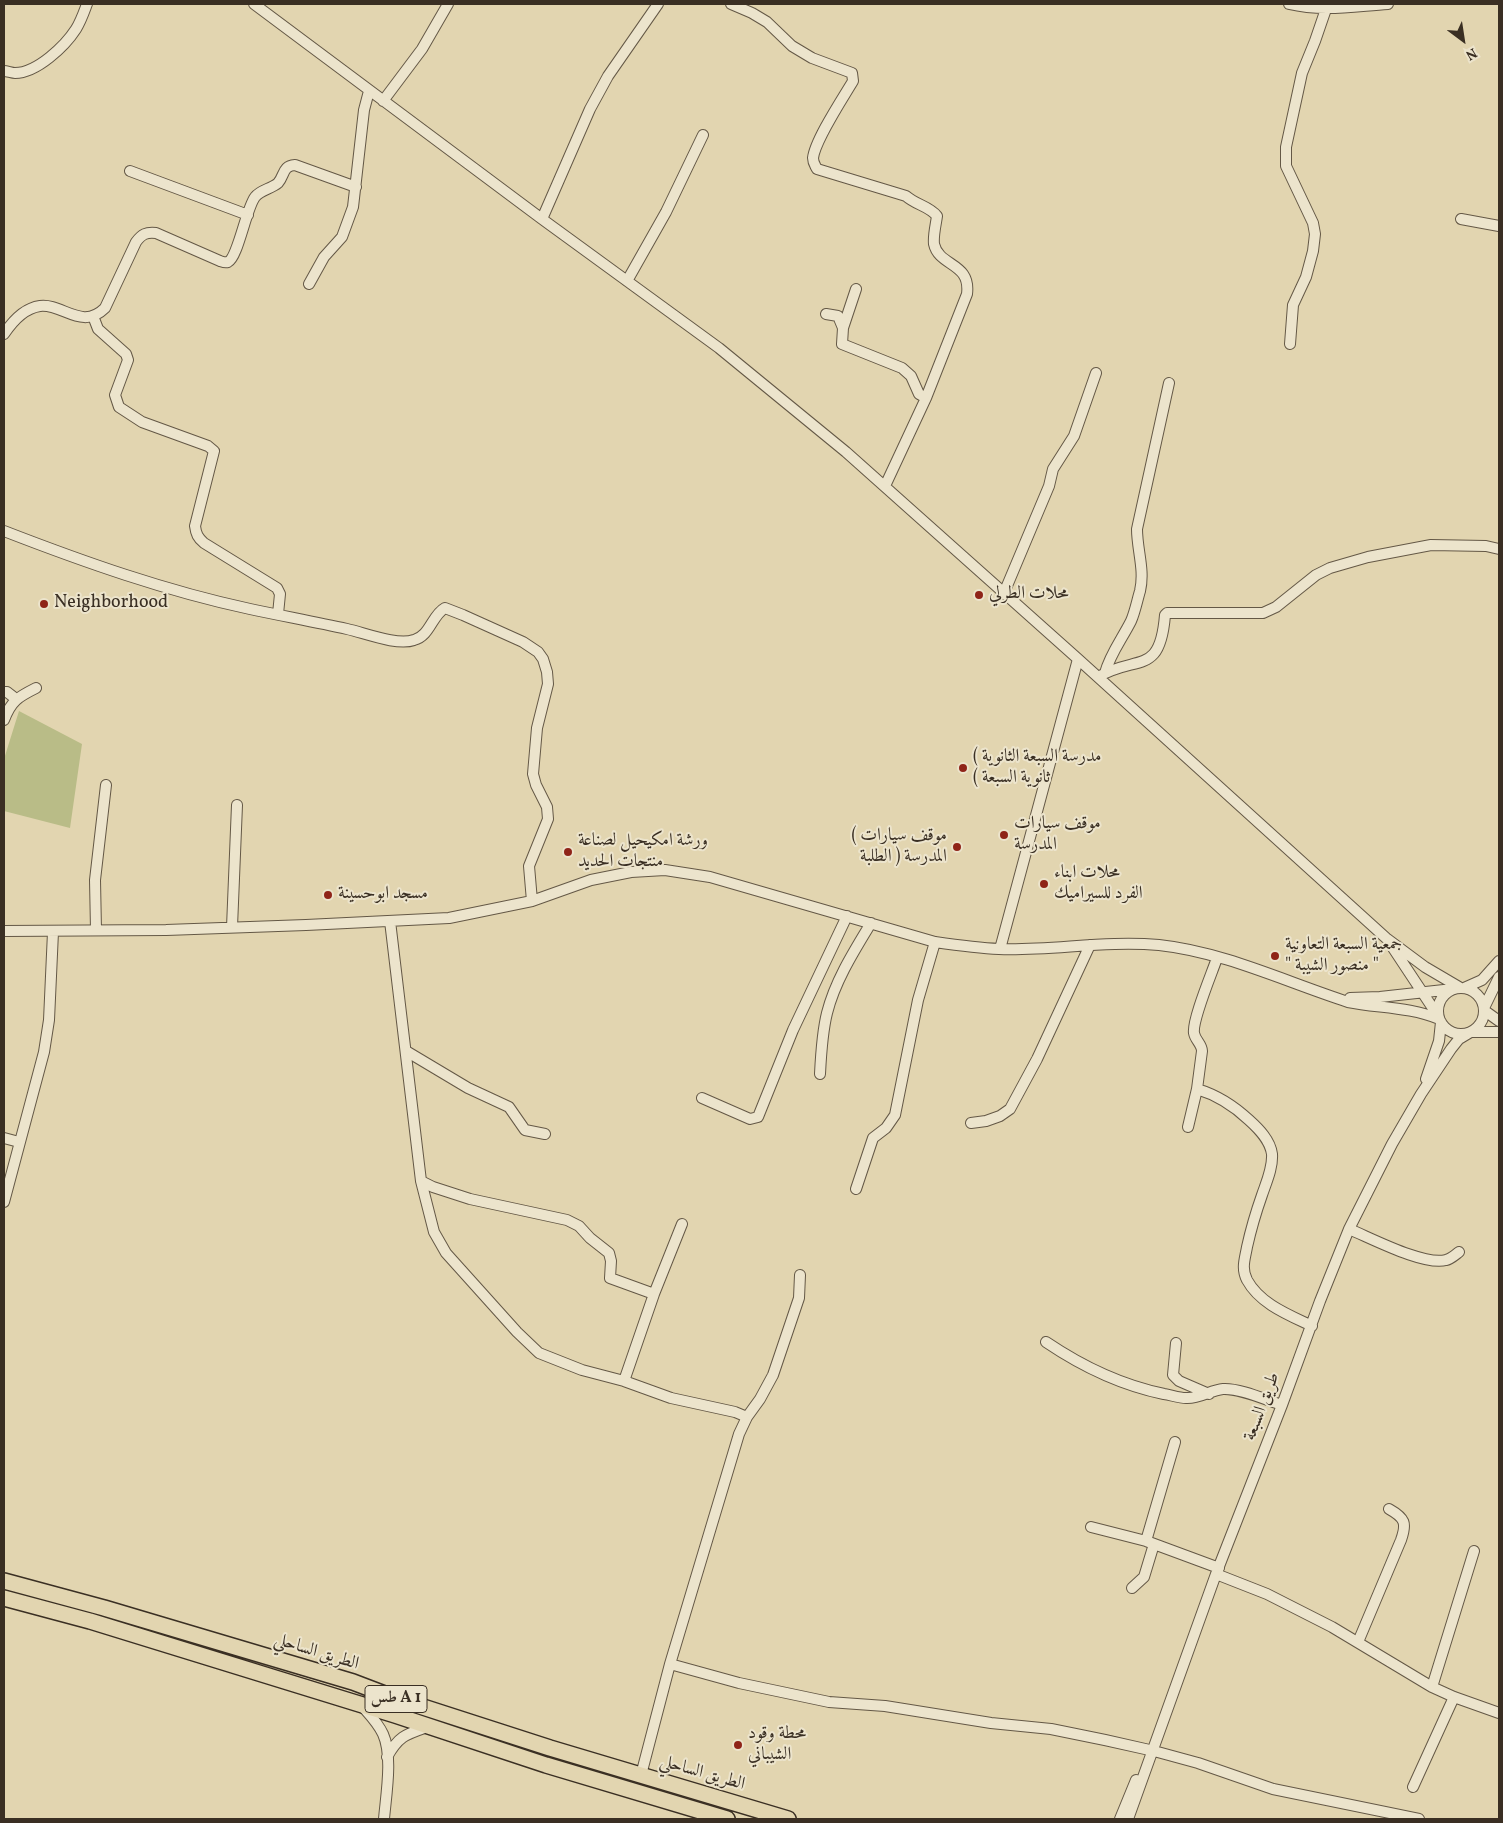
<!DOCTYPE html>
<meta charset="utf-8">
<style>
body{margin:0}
#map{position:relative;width:1503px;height:1823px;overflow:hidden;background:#e2d5b0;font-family:Vollkorn,serif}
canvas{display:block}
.frame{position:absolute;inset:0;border:5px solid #3a2f23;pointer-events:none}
.north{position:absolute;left:1438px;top:15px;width:50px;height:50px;-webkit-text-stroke:4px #ece4cc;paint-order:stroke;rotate:149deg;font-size:14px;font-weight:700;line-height:20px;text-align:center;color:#3a2f23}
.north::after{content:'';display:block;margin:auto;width:18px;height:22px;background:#3a2f23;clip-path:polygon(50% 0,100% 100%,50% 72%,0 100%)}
</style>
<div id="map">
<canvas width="1503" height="1823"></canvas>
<div class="frame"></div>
<div class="north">N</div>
</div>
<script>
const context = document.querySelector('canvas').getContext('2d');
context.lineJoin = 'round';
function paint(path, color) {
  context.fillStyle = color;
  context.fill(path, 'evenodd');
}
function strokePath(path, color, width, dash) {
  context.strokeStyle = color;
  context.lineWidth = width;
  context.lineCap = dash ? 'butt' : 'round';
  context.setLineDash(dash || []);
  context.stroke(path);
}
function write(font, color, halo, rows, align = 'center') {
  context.font = font + ' Vollkorn,Amiri,serif';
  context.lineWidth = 4;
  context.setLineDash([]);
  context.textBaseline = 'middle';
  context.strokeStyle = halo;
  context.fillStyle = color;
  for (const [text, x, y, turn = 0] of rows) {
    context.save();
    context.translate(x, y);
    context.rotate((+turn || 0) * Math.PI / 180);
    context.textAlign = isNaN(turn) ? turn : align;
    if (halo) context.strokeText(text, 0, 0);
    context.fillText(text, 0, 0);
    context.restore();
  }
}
paint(new Path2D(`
 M19,711L82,744L70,828L4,811V759Z`), '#b9bc87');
const minor = new Path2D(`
 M254,4L542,219L719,348L846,452L1078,659L1386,938L1425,967L1459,987
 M731,4L752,13L767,22L792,46L812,58L852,73L853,81C843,98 815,140 813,158C813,163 815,165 817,169L906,196C916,205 929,206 937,216C936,224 933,235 934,244C939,267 971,262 967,294L926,398L885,486
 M1289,4C1323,12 1355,6 1388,4
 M4,71C7,71 12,73 15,73C37,73 65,46 76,29C81,21 84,12 87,4
 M383,101L422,49L448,4
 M130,171L248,215
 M542,219L590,109L608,76L658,4
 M1461,219L1499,226
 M627,281L666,212L703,135
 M309,284L324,257L342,237L353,207L364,110L369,91
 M826,314L838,316L843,328L842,344L902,368L911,376L919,394L926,398
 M93,316L98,329L126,354L128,360L115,395L119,407L142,422L208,446L214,451L195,526C196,534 198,538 204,543L277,588L280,594L278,614
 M843,328L856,289
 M4,334C12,322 25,308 40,306C62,303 82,331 105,308L136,242C142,234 146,232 156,233L220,261C223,262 225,263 228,262C238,257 246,209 255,197C260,190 271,189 278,183C285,175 282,166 295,165L356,187
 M1290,344L1293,305L1306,277L1313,251L1315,234L1313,223L1286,166V147L1302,73L1315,41L1326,9
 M4,531C84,562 166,591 250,609C283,616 315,622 347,629C365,633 397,646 414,640C430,636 432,615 445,608L463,615L523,642L538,652L543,659L547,672L548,684L537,728L533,774L536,785L547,807L548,819L529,866L532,901
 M1004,593L1049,486L1053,469L1074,436L1096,373
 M1105,673C1110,654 1122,639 1131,621C1135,612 1137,601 1140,591C1145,570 1137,550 1137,529L1169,383
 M1098,677C1137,654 1160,677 1165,615L1167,613H1263L1276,607L1316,575L1330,568L1368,557L1431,545L1486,546L1499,549
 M4,692H7L16,699
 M4,720C11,701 18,697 36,688
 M390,921L421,1181L434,1232L446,1253L517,1332L539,1353L582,1370L624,1381L671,1398L735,1412L747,1417
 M232,927L237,805
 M96,930L95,880L106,785
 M4,931L166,930L306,925L449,918L532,901L591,880L631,872L665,870L710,877L935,942C956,945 977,948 999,949C1052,951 1105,940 1159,945C1224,952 1286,982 1348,1002C1379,1008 1410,1007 1439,1019
 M1391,945L1438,1016
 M1000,949L1078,659
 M1438 1011a23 23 0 1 1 46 0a23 23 0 1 1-46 0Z
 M1464,988L1482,980L1499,961
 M1350,998L1380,997L1453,989
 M1484,1008L1499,977
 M1485,1011L1499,1021
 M1472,1032H1499
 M406,1051L468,1088L509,1107L525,1130L545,1134
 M820,1074C821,1054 822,1033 827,1013C835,981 854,951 871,923
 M1426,1079L1439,1041L1441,1022
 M1197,1089C1217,1095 1233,1105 1249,1120C1259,1129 1270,1140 1272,1154C1273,1168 1266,1183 1262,1195C1256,1212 1251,1229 1247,1247C1245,1259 1241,1268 1247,1280C1260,1304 1289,1315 1312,1326
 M702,1098L750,1119L758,1117L793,1030L847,916
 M971,1123L986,1121L1000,1116L1010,1109L1037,1059L1090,945
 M1188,1127L1197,1089L1202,1051C1202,1044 1195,1040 1194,1033C1192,1020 1212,973 1217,958
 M4,1138L19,1142
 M421,1181L433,1187L470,1199L567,1220L579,1226L590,1238L609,1253L611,1261L610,1278L654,1294L624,1381
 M856,1189L873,1138L886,1128L895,1115L918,1000L935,942
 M4,1202L44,1052L49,1020L53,932
 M1349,1229C1371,1238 1424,1266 1446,1260C1451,1259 1455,1255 1459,1252
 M654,1294L682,1224
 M1046,1342C1083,1367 1120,1385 1164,1394C1171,1395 1179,1398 1186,1398C1199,1399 1211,1390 1223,1389C1240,1388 1266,1400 1282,1405
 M1176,1343L1173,1375L1179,1381L1209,1394
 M1091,1527L1146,1541L1219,1568
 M1146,1541L1175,1442
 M1216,1574L1267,1594L1332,1627L1432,1687L1454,1697L1499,1713
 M1132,1588L1144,1577L1154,1544
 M1358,1642L1401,1540C1407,1523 1405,1518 1389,1509
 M670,1664L739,1683L829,1702L885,1706L991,1723L1051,1729L1105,1740L1154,1751L1198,1763L1273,1789L1419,1819
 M1432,1687L1474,1551
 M362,1706C369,1714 378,1723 383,1734C393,1756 386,1795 384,1819
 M387,1757C399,1735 407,1734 430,1726
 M641,1775L670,1664L739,1434L747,1417L760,1399L773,1375L799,1298L800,1275
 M1413,1787L1454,1697
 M1120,1819L1136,1780
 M1128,1819L1216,1574L1282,1405L1320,1301L1349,1229L1392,1144L1421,1094L1451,1049L1459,1039L1469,1033`);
const highway = new Path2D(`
 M4,1581L104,1608L353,1682L395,1698L550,1748L788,1819
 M4,1598L90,1621L395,1715L546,1765L727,1819`);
strokePath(minor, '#645846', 12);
strokePath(highway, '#3a2f23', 18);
strokePath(minor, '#ece4cc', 10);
strokePath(highway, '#e2d5b0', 15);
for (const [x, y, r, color] of [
 [979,595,5,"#8f2418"],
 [44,604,5,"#8f2418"],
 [963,768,5,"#8f2418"],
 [1004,835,5,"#8f2418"],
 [957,847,5,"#8f2418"],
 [568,852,5,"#8f2418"],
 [1044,884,5,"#8f2418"],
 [328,895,5,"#8f2418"],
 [1275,956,5,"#8f2418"],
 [738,1745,5,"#8f2418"]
]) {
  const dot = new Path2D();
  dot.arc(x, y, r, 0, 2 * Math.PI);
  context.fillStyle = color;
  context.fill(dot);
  strokePath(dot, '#ece4cc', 2);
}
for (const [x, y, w] of [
 [396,1699,62]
]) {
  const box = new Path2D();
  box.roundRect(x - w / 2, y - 13.5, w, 27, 4);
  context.fillStyle = '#ece4cc';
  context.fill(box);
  strokePath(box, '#3a2f23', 1);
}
write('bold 16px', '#3a2f23', null, [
 ["طس A 1",396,1699]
]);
write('18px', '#3a2f23', '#ece4cc', [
 ["محلات الطرلي",989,595],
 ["Neighborhood",54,604],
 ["( مدرسة السبعة الثانوية",973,758],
 ["( ثانوية السبعة",973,779],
 ["موقف سيارات",1014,825],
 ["المدرسة",1014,846],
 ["( موقف سيارات",947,837,"right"],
 ["المدرسة ( الطلبة",947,858,"right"],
 ["ورشة امكيحيل لصناعة",578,842],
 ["منتجات الحديد",578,863],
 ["محلات ابناء",1054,874],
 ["الفرد للسيراميك",1054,895],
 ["مسجد ابوحسينة",338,895],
 ["جمعية السبعة التعاونية",1285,946],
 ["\" منصور الشيبة \"",1285,967],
 ["محطة وقود",748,1735],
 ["الشيباني",748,1756]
], 'left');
write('18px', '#3a2f23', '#ece4cc', [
 ["طريق السبعة",1263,1407,-69],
 ["الطريق الساحلي",316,1653,17],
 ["الطريق الساحلي",702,1774,16]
]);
</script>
